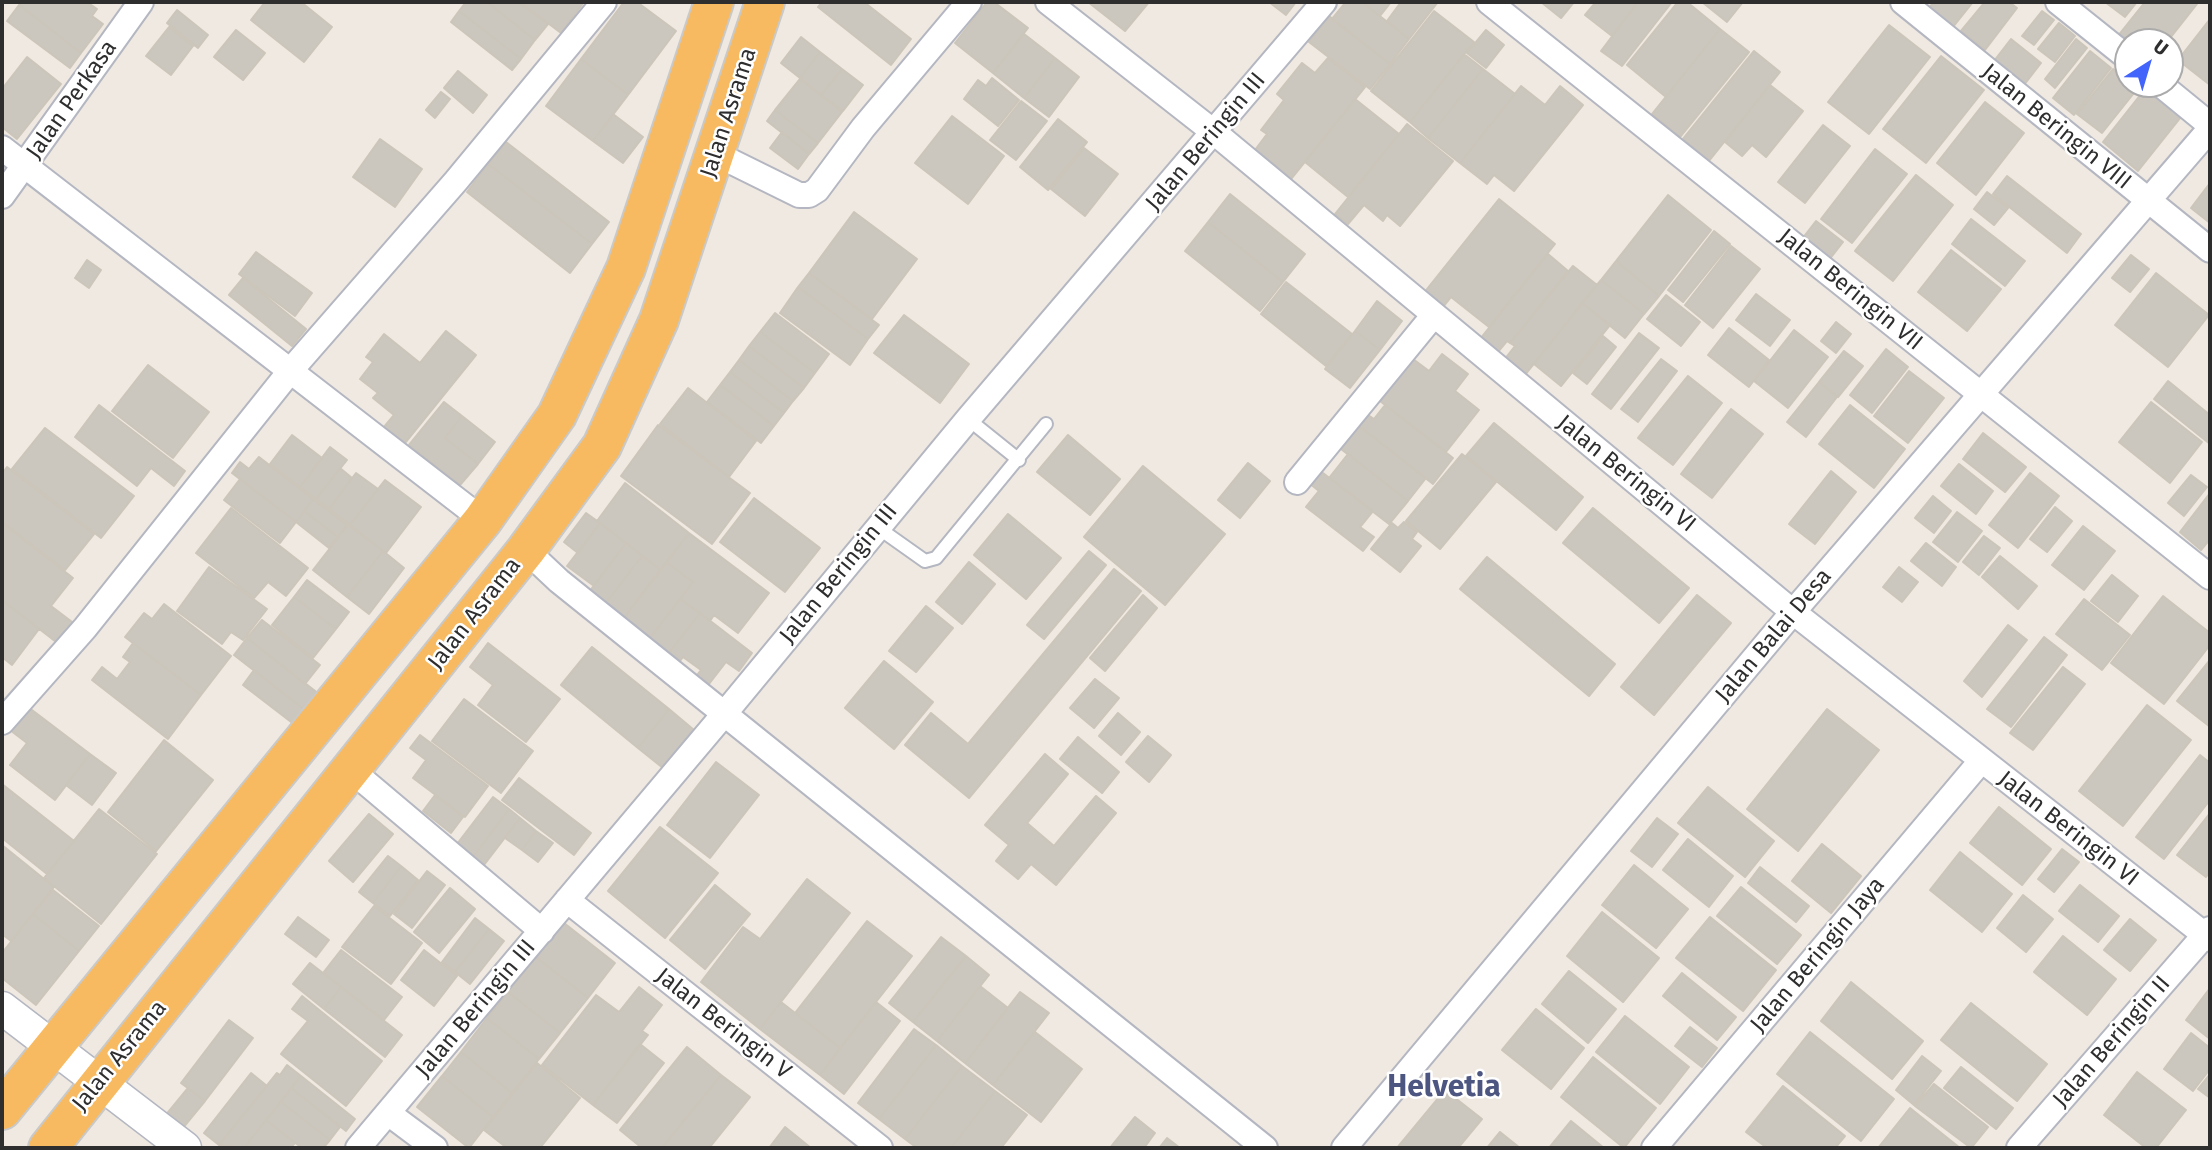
<!DOCTYPE html>
<style>
body{margin:0}
#map{position:relative;width:2212px;height:1150px;overflow:hidden;background:#efe9e1;font-family:"Fira Sans",sans-serif}
canvas{display:block}
.frame{position:absolute;inset:0;border:4px solid #2e2e2e;pointer-events:none}
.north{position:absolute;left:2114px;top:28px;width:70px;height:70px;box-sizing:border-box;background:#fff;border:2px solid #ababab;border-radius:50%;rotate:37deg;font-size:19px;font-weight:700;line-height:28px;text-align:center;color:#2e2e2e}
.north::after{content:'';display:block;margin:auto;width:24px;height:32px;background:#4264fb;clip-path:polygon(50% 0,100% 100%,50% 72%,0 100%)}
</style>
<div id="map">
<canvas width="2212" height="1150"></canvas>
<div class="frame"></div>
<div class="north">U</div>
</div>
<script>
const context = document.querySelector('canvas').getContext('2d');
context.lineJoin = 'round';
function paint(path, color) {
  context.fillStyle = color;
  context.fill(path, 'evenodd');
}
function strokePath(path, color, width, dash) {
  context.strokeStyle = color;
  context.lineWidth = width;
  context.lineCap = dash ? 'butt' : 'round';
  context.setLineDash(dash || []);
  context.stroke(path);
}
function write(font, color, halo, rows, align = 'center') {
  context.font = font + ' "Fira Sans",sans-serif';
  context.lineWidth = 5;
  context.setLineDash([]);
  context.textBaseline = 'middle';
  context.strokeStyle = halo;
  context.fillStyle = color;
  for (const [text, x, y, turn = 0] of rows) {
    context.save();
    context.translate(x, y);
    context.rotate((+turn || 0) * Math.PI / 180);
    context.textAlign = isNaN(turn) ? turn : align;
    if (halo) context.strokeText(text, 0, 0);
    context.fillText(text, 0, 0);
    context.restore();
  }
}
const building = new Path2D(`
 M21,2H87L97,9L92,16L103,24L81,53L19,5Z
 M265,2H301L332,27L304,62L251,20Z
 M466,2H487L535,40L521,59L459,11Z
 M487,2H518L548,24L535,40Z
 M520,2H584L561,33Z
 M624,2H637L676,31L628,95L581,59Z
 M822,2H864L911,39L891,65L818,7Z
 M987,2H994L1028,28L993,73L955,43Z
 M1088,2H1149L1125,31Z
 M1269,2H1296L1286,15Z
 M1346,2H1362L1409,39L1390,64L1332,19Z
 M1362,2H1391L1380,16Z
 M1401,2H1438L1409,39L1387,21Z
 M1541,2H1574L1561,18Z
 M1596,2H1638L1612,36L1585,15Z
 M1638,2H1672L1622,66L1601,51Z
 M1678,2H1687L1720,29L1666,97L1627,65Z
 M1702,2H1743L1727,22Z
 M1934,2H1973L1953,27L1929,8Z
 M1985,2H2009L2017,8L1985,50L1961,31Z
 M2105,2H2137L2125,17Z
 M2145,2H2195L2197,4L2167,42H2128V46L2117,37Z
 M19,5L81,53L70,68L7,21Z
 M177,10L208,35L198,48L167,23Z
 M459,11L521,59L512,70L451,22Z
 M1434,11L1474,42L1410,122L1371,91Z
 M2042,11L2054,20L2034,45L2022,36Z
 M1329,16L1390,64L1370,89L1309,42Z
 M2210,19V85L2178,60Z
 M2059,23L2075,36L2055,62L2038,49Z
 M1889,25L1930,57L1869,134L1828,102Z
 M169,27L193,46L171,75L146,56Z
 M1720,29L1749,52L1680,137L1652,114Z
 M236,30L265,53L243,80L214,57Z
 M1486,30L1504,45L1486,68L1467,53Z
 M1024,34L1055,58L1024,98L993,73Z
 M801,37L820,52L800,78L781,63Z
 M2011,39L2041,63L2024,85L1994,61Z
 M2076,39L2087,48L2055,88L2045,79Z
 M1754,51L1780,72L1709,161L1683,139Z
 M2090,51L2111,68L2074,115L2053,98Z
 M820,52L842,69L821,95L800,78Z
 M1464,54L1483,69L1428,138L1410,122Z
 M1941,56L1984,90L1926,163L1883,129Z
 M27,57L61,84L17,139L2,127V89Z
 M1055,58L1079,77L1049,117L1024,98Z
 M1328,58L1365,87L1291,179L1255,150L1267,134L1261,130L1284,100L1277,94L1302,63L1315,73Z
 M581,59L628,95L593,141L546,106Z
 M842,69L863,85L843,111L821,95Z
 M1483,69L1515,94L1460,163L1428,138Z
 M2113,69L2128,84L2138,88L2102,133L2077,114Z
 M458,71L487,95L473,113L444,88Z
 M992,78L1019,100L998,126L964,99L978,80L986,86Z
 M800,79L842,112L818,143L775,110Z
 M1770,85L1803,111L1766,157L1752,145L1742,156L1725,142Z
 M1521,86L1545,105L1560,86L1583,105L1514,191L1494,175L1487,184L1460,163Z
 M2145,89L2181,117L2138,171L2103,142Z
 M441,92L450,99L435,118L426,110Z
 M1355,99L1399,134L1348,197L1305,162Z
 M1021,101L1047,121L1016,160L990,140Z
 M1985,102L2024,133L1976,195L1937,163Z
 M775,110L818,143L809,154L767,121Z
 M613,114L643,137L623,163L593,141Z
 M952,116L1004,156L968,204L915,163Z
 M1058,119L1087,142L1048,190L1020,167Z
 M1407,124L1453,161L1400,226L1387,215L1383,221L1364,205L1348,224L1335,214Z
 M1823,125L1850,146L1805,203L1778,182Z
 M782,132L809,154L798,169L770,148Z
 M380,139L422,169L395,207L353,177Z
 M506,142L609,222L592,244L488,164Z
 M1084,148L1118,174L1085,216L1051,189Z
 M1875,149L1907,174L1852,243L1821,219Z
 M488,164L592,244L570,273L467,192Z
 M1916,175L1953,205L1893,281L1855,251Z
 M2007,176L2081,234L2067,253L1993,194Z
 M2210,183V223L2191,208Z
 M1987,192L2008,208L1994,225L1974,209Z
 M1230,194L1305,254L1283,282L1208,222Z
 M1668,195L1711,230L1659,296L1616,261Z
 M1499,199L1555,244L1489,327L1451,297L1437,314L1419,299Z
 M854,212L917,259L872,319L809,273Z
 M1971,219L2025,261L2005,286L1952,244Z
 M1816,221L1843,242L1829,260L1802,239Z
 M1208,222L1283,282L1260,311L1185,251Z
 M1714,231L1730,244L1683,302L1668,290Z
 M1731,246L1760,269L1713,328L1685,305Z
 M1951,250L2001,289L1967,331L1918,292Z
 M256,252L312,293L295,316L239,274Z
 M1548,254L1568,271L1510,343L1507,341L1497,353L1480,339Z
 M2131,255L2149,269L2130,292L2112,278Z
 M87,260L101,270L89,288L75,278Z
 M1616,261L1659,296L1644,314L1601,280Z
 M1573,266L1597,285L1524,376L1504,360L1515,346L1510,343Z
 M809,273L879,325L868,339L798,287Z
 M2156,273L2209,315L2168,367L2115,325Z
 M243,278L306,329L292,346L229,295Z
 M1601,280L1644,314L1625,338L1582,303Z
 M1286,282L1352,334L1326,366L1261,314Z
 M798,287L868,339L850,365L780,313Z
 M1756,294L1790,320L1770,346L1736,320Z
 M1666,295L1700,322L1681,346L1647,319Z
 M1377,301L1402,321L1380,350L1355,331Z
 M1582,303L1610,325L1561,386L1534,364Z
 M775,313L829,354L815,373L760,332Z
 M904,315L969,364L940,403L874,353Z
 M1836,322L1851,334L1836,353L1821,341Z
 M1729,328L1769,360L1749,387L1708,355Z
 M1794,330L1828,357L1788,408L1754,381Z
 M446,331L476,355L405,443L384,427L394,415L373,398L378,393L360,379L373,362L366,357L384,334L420,363Z
 M1355,331L1380,350L1350,388L1325,369Z
 M760,332L815,373L804,388L749,346Z
 M1639,333L1659,348L1611,409L1592,394Z
 M1603,336L1616,347L1587,384L1573,373Z
 M749,346L804,388L793,401L739,360Z
 M1886,349L1908,367L1872,413L1850,395Z
 M1844,351L1863,366L1838,397L1819,382Z
 M1442,354L1468,374L1455,391L1479,410L1446,452L1380,401L1413,359L1429,371Z
 M1661,359L1677,371L1638,422L1621,409Z
 M739,360L793,401L784,413L730,372Z
 M148,365L209,412L173,458L112,411Z
 M1909,371L1944,398L1908,443L1874,416Z
 M730,372L784,413L774,426L720,385Z
 M1688,376L1722,403L1673,465L1638,438Z
 M2168,381L2210,415V444L2154,399Z
 M1819,382L1837,397L1806,437L1787,422Z
 M720,385L774,426L761,443L707,402Z
 M688,388L756,441L729,477L660,424Z
 M444,402L462,416L445,438L478,464L460,485L409,445Z
 M2151,402L2202,442L2170,483L2119,442Z
 M99,405L185,471L174,486L151,468L137,486L75,437Z
 M1385,405L1453,458L1433,484L1359,426L1368,415L1374,419Z
 M1850,405L1905,449L1874,488L1819,444Z
 M1731,409L1763,434L1712,498L1681,474Z
 M462,416L495,442L478,464L445,438Z
 M1494,423L1583,497L1556,530L1466,456Z
 M658,425L750,493L712,544L621,476Z
 M1359,426L1426,478L1408,501L1341,449Z
 M45,428L134,496L101,538L12,469Z
 M1983,433L2026,467L2005,492L1963,459Z
 M292,435L322,458L300,487L270,464Z
 M1068,435L1120,479L1090,515L1037,472Z
 M330,447L347,460L316,499L300,487Z
 M1348,454L1408,501L1389,524L1329,478Z
 M1462,454L1496,482L1440,549L1406,521Z
 M259,457L313,499L296,522L232,473L240,462L249,469Z
 M1248,463L1270,481L1240,518L1218,500Z
 M1959,464L1993,491L1976,514L1941,486Z
 M1143,466L1225,534L1165,605L1084,537Z
 M7,467L94,534L65,570L2,522V474Z
 M340,468L352,478L329,509L316,499Z
 M1319,470L1373,511L1360,527L1374,537L1363,551L1306,507L1319,491L1309,483Z
 M1831,471L1856,492L1815,544L1789,524Z
 M356,473L378,489L350,525L329,509Z
 M2030,473L2059,496L2018,548L1989,525Z
 M2191,475L2207,487L2184,516L2168,503Z
 M240,479L296,522L280,543L224,500Z
 M385,480L421,507L386,553L350,525Z
 M625,483L689,533L661,570L597,521Z
 M2210,493V539L2201,550L2180,532Z
 M1933,496L1951,511L1934,533L1915,518Z
 M754,498L820,548L785,592L720,542Z
 M313,499L347,525L338,537L304,511Z
 M2055,507L2072,521L2047,552L2030,539Z
 M231,508L308,568L286,596L268,582L254,598L196,553Z
 M1593,508L1689,588L1659,623L1563,543Z
 M304,511L338,537L329,548L296,522Z
 M1957,512L1982,531L1958,562L1933,542Z
 M586,513L600,523L578,553L564,542Z
 M1008,514L1061,558L1026,599L974,555Z
 M1404,522L1417,532L1412,539L1421,546L1400,572L1371,549L1392,523L1398,528Z
 M2,523L73,578L51,606L76,625L60,645L2,600Z
 M600,523L626,543L594,586L567,566Z
 M348,525L383,551L347,597L313,570Z
 M2083,526L2115,551L2084,590L2052,565Z
 M689,533L769,593L738,633L714,615L710,621L680,599L693,582L666,562Z
 M1984,536L2000,548L1979,575L1963,562Z
 M626,543L642,556L605,604L589,592Z
 M1926,543L1956,567L1942,586L1911,561Z
 M383,551L404,568L369,614L347,597Z
 M1089,551L1106,565L1044,639L1027,625Z
 M642,556L661,570L624,618L605,604Z
 M2000,556L2037,586L2018,609L1982,577Z
 M1487,557L1615,664L1589,696L1460,589Z
 M666,562L693,582L650,638L624,618Z
 M969,562L995,584L962,624L936,602Z
 M209,567L267,609L243,640L231,632L222,644L177,611Z
 M1899,567L1918,582L1902,602L1883,587Z
 M1114,569L1141,591L969,798L905,745L931,713L968,744Z
 M2112,575L2138,596L2118,622L2091,601Z
 M307,580L349,612L336,629L294,597Z
 M1143,595L1157,608L1105,671L1090,658Z
 M1697,595L1731,623L1654,715L1621,687Z
 M2163,596L2210,633V645L2164,704L2111,663Z
 M294,597L336,629L313,658L272,625Z
 M680,599L700,613L669,653L650,638Z
 M2084,599L2130,635L2102,670L2056,634Z
 M2,600L39,629L12,665L2,657Z
 M164,604L231,656L201,695L125,637L144,613L152,619Z
 M926,606L953,628L916,672L889,651Z
 M700,613L752,653L739,671L726,662L709,684L697,675L701,670L683,657L680,661L669,653Z
 M262,620L320,665L305,684L247,638Z
 M2008,625L2027,640L1982,697L1964,681Z
 M2044,637L2067,655L2011,727L1987,709Z
 M247,638L319,694L306,711L234,655Z
 M133,643L201,695L168,739L92,680L102,667L117,679L130,662L123,657Z
 M488,643L560,699L526,742L478,705L493,685L470,667Z
 M592,647L669,709L638,748L561,685Z
 M2210,660V724L2209,726L2177,701Z
 M884,661L933,702L894,749L845,708Z
 M2063,667L2085,684L2033,750L2010,733Z
 M254,670L306,711L295,725L243,685Z
 M1095,679L1119,698L1094,728L1070,708Z
 M464,699L533,751L501,793L432,741Z
 M2147,705L2191,740L2123,826L2079,791Z
 M28,707L90,754L55,800L10,765L27,743L10,730Z
 M669,709L694,730L663,768L638,748Z
 M1827,709L1879,750L1798,851L1747,809Z
 M1118,713L1140,732L1121,755L1099,736Z
 M420,735L488,786L465,817L413,778L426,760L410,748Z
 M1148,736L1171,755L1149,782L1126,762Z
 M1078,737L1119,772L1102,793L1060,759Z
 M164,740L213,780L156,851L108,812Z
 M90,754L116,773L92,805L66,785Z
 M1045,754L1068,774L1027,823L1054,846L1096,796L1116,813L1056,885L1031,864L1018,879L996,861L1009,845L985,825Z
 M2200,755L2210,763V800L2164,859L2136,837Z
 M716,762L759,795L710,858L667,825Z
 M519,778L591,833L574,855L502,800Z
 M2,784L74,841L47,874L2,838Z
 M1708,787L1774,841L1745,877L1678,823Z
 M435,795L463,817L451,833L423,811Z
 M493,797L509,809L473,857L457,844Z
 M1999,807L2051,849L2022,885L1970,843Z
 M99,809L157,854L101,924L44,878Z
 M509,809L520,818L484,865L473,857Z
 M2210,813V871L2206,877L2177,855Z
 M369,814L393,834L353,882L329,861Z
 M520,818L536,831L522,850L505,838Z
 M1657,818L1678,834L1652,867L1631,851Z
 M660,827L718,873L665,938L608,891Z
 M536,831L553,843L538,862L522,850Z
 M1688,839L1733,876L1709,907L1663,870Z
 M1822,844L1861,876L1831,913L1792,881Z
 M2,845L54,887L11,941L2,934Z
 M2062,849L2079,862L2054,892L2038,879Z
 M1960,852L2012,894L1982,932L1930,890Z
 M388,856L401,866L373,903L359,892Z
 M1634,865L1688,909L1656,948L1602,905Z
 M401,866L418,880L390,916L373,903Z
 M1760,867L1809,906L1796,922L1748,883Z
 M427,871L445,885L412,928L394,914Z
 M807,879L850,913L760,1029L701,982L743,927L760,939Z
 M715,885L750,914L705,969L670,940Z
 M2080,885L2119,916L2098,942L2059,911Z
 M1741,887L1801,935L1777,964L1717,916Z
 M450,888L475,909L439,953L414,932Z
 M53,890L99,926L79,951L33,914Z
 M2023,895L2053,919L2026,952L1997,928Z
 M374,906L422,943L391,984L342,947Z
 M1602,912L1659,958L1623,1002L1567,956Z
 M33,914L79,951L36,1005L2,978V953Z
 M298,917L329,940L316,957L285,934Z
 M1710,917L1776,970L1743,1011L1676,958Z
 M475,918L489,929L455,972L442,962Z
 M2130,919L2156,940L2130,971L2104,950Z
 M867,921L912,956L840,1048L795,1013Z
 M564,923L615,963L588,998L536,957Z
 M489,929L504,941L470,984L455,972Z
 M2063,936L2116,979L2087,1015L2034,972Z
 M941,937L966,956L913,1022L889,1003Z
 M341,950L402,997L384,1020L323,973Z
 M424,950L457,976L434,1006L401,980Z
 M966,956L989,975L937,1041L913,1022Z
 M536,957L588,998L560,1033L508,992Z
 M310,963L341,987L324,1009L293,984Z
 M1569,971L1616,1009L1588,1043L1542,1004Z
 M1682,973L1736,1017L1717,1040L1663,996Z
 M1851,982L1923,1041L1892,1079L1821,1021Z
 M980,986L1008,1008L965,1063L937,1041Z
 M341,987L402,1035L385,1057L324,1009Z
 M639,987L662,1005L642,1031L648,1035L593,1105L542,1065L596,995L619,1012Z
 M2210,988V1039L2186,1020Z
 M508,992L560,1033L539,1059L487,1018Z
 M1020,992L1049,1013L993,1085L965,1063Z
 M302,996L382,1061L346,1106L281,1054L308,1021L292,1009Z
 M781,1002L840,1048L820,1075L760,1029Z
 M876,1002L900,1021L844,1094L820,1075Z
 M1971,1003L2047,1064L2017,1101L1941,1040Z
 M1536,1009L1584,1048L1551,1089L1502,1050Z
 M1625,1016L1689,1067L1660,1104L1596,1052Z
 M487,1018L539,1059L512,1093L461,1052Z
 M229,1020L253,1038L205,1101L181,1083Z
 M1690,1027L1717,1048L1702,1067L1675,1046Z
 M914,1029L936,1045L879,1119L858,1103Z
 M1035,1032L1082,1069L1041,1122L993,1085Z
 M1810,1032L1894,1099L1861,1141L1777,1074Z
 M2191,1033L2210,1048V1069L2193,1091L2164,1069Z
 M640,1044L664,1063L617,1123L593,1105Z
 M936,1045L962,1066L905,1139L879,1119Z
 M687,1047L721,1075L662,1148H642L620,1130Z
 M461,1052L512,1093L493,1117L442,1076Z
 M1922,1056L1941,1071L1914,1105L1896,1090Z
 M1593,1057L1656,1108L1624,1148L1561,1097Z
 M537,1063L580,1098L540,1148H507L484,1130Z
 M287,1065L301,1076L244,1148L219,1145L277,1073L280,1075Z
 M962,1066L995,1091L951,1148H917L905,1139Z
 M1961,1067L2013,1108L1996,1129L1944,1088Z
 M2137,1072L2186,1110L2156,1148H2146L2104,1115Z
 M251,1073L267,1086L219,1145L204,1133Z
 M2210,1074V1098L2198,1089Z
 M721,1075L750,1097L709,1148H662Z
 M301,1076L355,1119L346,1131L291,1088Z
 M442,1076L493,1117L469,1148L417,1107Z
 M1934,1084L1988,1127L1971,1148L1915,1106Z
 M1783,1086L1845,1136L1835,1148H1767L1746,1132Z
 M188,1088L205,1101L182,1129L165,1116Z
 M291,1088L340,1127L330,1140L281,1102Z
 M1445,1090L1482,1119L1458,1148H1397Z
 M995,1091L1027,1115L1001,1148H951Z
 M281,1102L330,1140L323,1148H302L266,1120Z
 M1910,1108L1960,1148H1878Z
 M1135,1117L1155,1133L1144,1148H1110Z
 M266,1120L295,1143L290,1148H244Z
 M1571,1121L1604,1148H1549Z
 M785,1127L811,1148H769Z
 M1500,1132L1520,1148H1487Z
 M1167,1138L1180,1148H1159Z`);
paint(building, '#cbc7bf');
strokePath(building, '#cbc5ba', 2);
const service = new Path2D(`
 M968,419L1019,460
 M877,527L925,561L936,558L1046,424`);
const minor = new Path2D(`
 M1048,2L1215,133L1793,612L2210,939
 M1489,2L2210,577
 M1903,2L2210,250
 M2058,2L2128,58
 M2160,84L2210,125
 M2,148L483,520
 M716,154L799,195H809L817,190L863,128L969,2
 M2,196L141,2
 M1297,482L1433,316
 M526,550L559,581L1265,1148
 M2,722L85,628L291,370L456,181L604,2
 M351,770L542,931
 M567,900L880,1148
 M388,1113L435,1148
 M358,1148L725,713L968,419L1324,2
 M1344,1148L1793,612L2210,129
 M1654,1148L1981,761
 M2019,1148L2210,929`);
const tertiary = new Path2D(`
 M2,1008L185,1148`);
const trunk = new Path2D(`
 M2,1110L483,520L557,415L626,268L714,2
 M48,1148L526,550L602,446L659,320L765,2`);
strokePath(service, '#b4b7c1', 16);
strokePath(minor, '#b4b7c1', 28);
strokePath(tertiary, '#b4b7c1', 35);
strokePath(trunk, '#c9c9c9', 42);
strokePath(service, '#fff', 12);
strokePath(minor, '#fff', 24);
strokePath(tertiary, '#fff', 32);
strokePath(trunk, '#f8ba60', 38);
write('23px', '#2e2e2e', '#fff', [
 ["Jalan Perkasa",72,100,-55],
 ["Jalan Asrama",729,113,-72],
 ["Jalan Beringin VIII",2056,127,39],
 ["Jalan Beringin III",1206,142,-50],
 ["Jalan Beringin VII",1850,290,39],
 ["Jalan Beringin VI",1626,474,39],
 ["Jalan Beringin III",839,574,-51],
 ["Jalan Asrama",475,614,-52],
 ["Jalan Balai Desa",1774,636,-50],
 ["Jalan Beringin VI",2068,829,38],
 ["Jalan Beringin Jaya",1818,955,-50],
 ["Jalan Beringin III",476,1009,-50],
 ["Jalan Beringin V",723,1024,38],
 ["Jalan Beringin II",2112,1042,-49],
 ["Jalan Asrama",120,1056,-51]
]);
write('bold 30px', '#4d5680', '#fff', [
 ["Helvetia",1444,1088]
]);
</script>
